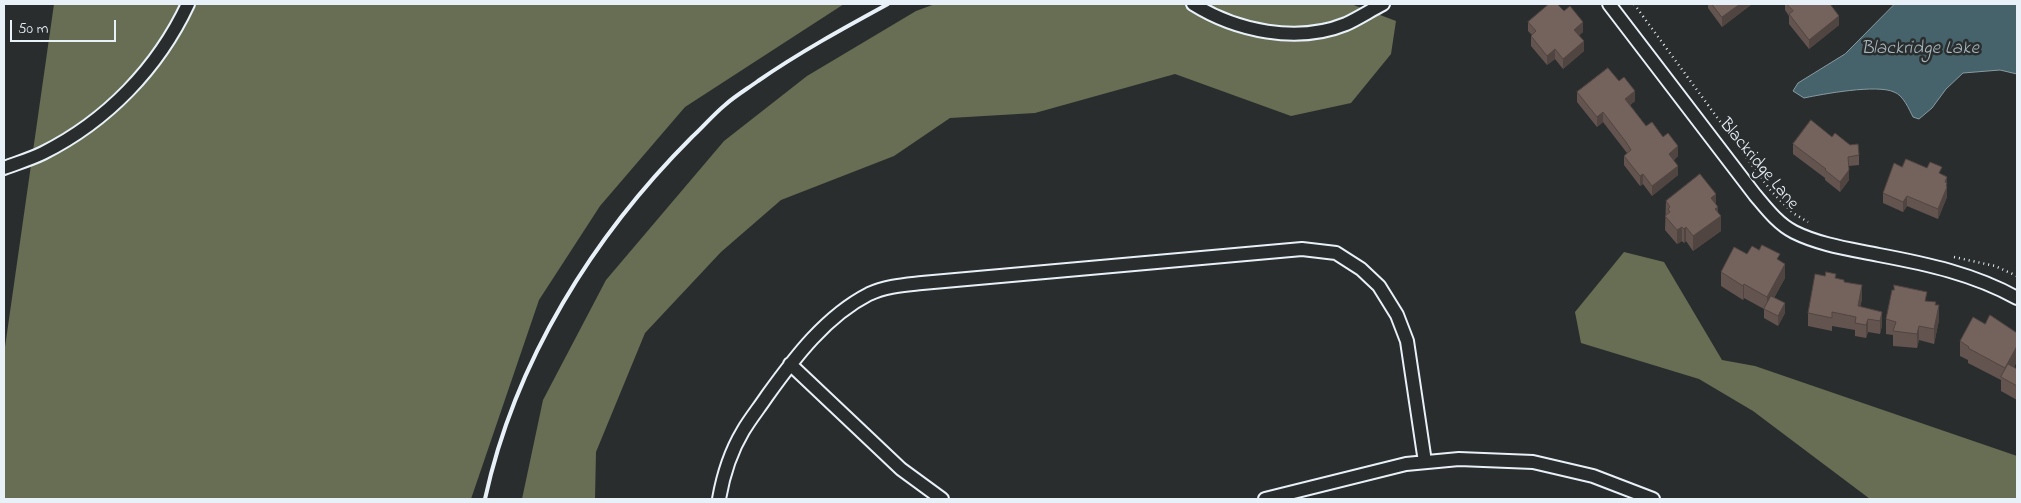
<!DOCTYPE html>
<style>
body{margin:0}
#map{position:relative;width:2021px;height:503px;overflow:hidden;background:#2a2d2e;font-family:"Indie Flower",sans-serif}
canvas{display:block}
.frame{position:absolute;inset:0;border:5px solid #e8f1f8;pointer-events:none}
.scale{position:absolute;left:10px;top:20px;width:106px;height:22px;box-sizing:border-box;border:2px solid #e8f1f8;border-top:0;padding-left:6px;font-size:15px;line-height:18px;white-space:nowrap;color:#e8f1f8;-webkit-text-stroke:4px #2a2d2e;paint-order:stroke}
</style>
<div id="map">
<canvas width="2021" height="503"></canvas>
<div class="frame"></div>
<div class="scale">50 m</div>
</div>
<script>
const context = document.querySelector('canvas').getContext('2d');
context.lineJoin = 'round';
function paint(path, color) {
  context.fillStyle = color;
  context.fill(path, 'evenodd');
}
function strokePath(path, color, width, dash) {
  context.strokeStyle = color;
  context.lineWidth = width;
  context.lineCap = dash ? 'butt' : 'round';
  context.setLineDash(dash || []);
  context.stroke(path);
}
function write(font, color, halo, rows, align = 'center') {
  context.font = font + ' "Indie Flower",sans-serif';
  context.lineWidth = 5;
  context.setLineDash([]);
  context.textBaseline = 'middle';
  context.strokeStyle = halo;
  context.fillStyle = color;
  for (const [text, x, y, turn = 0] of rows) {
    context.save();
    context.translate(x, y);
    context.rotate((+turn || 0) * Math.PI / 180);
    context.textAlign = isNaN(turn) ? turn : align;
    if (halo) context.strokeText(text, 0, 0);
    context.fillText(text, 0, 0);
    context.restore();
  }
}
paint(new Path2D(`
 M54,4H844L685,107L600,206L539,300L471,499H4V354Z
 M935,4H1351L1396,21L1391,54L1351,103L1291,116L1175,74L1035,113L950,118L894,156L781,200L721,252L645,333L596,452L595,499H522L543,400L606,280L724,141L807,76L916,11Z
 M1624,252L1664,262L1722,360L1755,366L2017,456V499H1870L1753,411L1699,379L1581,343L1575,312Z`), '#676e54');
const water = new Path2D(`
 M1895,4H2017V74L2000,70L1963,73L1946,89L1932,108L1919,119L1913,117C1909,109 1903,95 1894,92C1877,84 1823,94 1804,98L1793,91L1798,83L1845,54Z`);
paint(water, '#46626a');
strokePath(water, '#879ba3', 1);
const minor = new Path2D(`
 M1193,4C1236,31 1297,44 1346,24C1359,18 1371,10 1383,4
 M1609,4L1755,195C1766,208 1778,224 1794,232C1820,245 1850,249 1879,255C1927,264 1974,274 2017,298
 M4,168C17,163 31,159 43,153C107,121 158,68 188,4
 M790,364L901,469L942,499
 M719,499C723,476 731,451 743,431C750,419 759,408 767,396C795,357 826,316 869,294C886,286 904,285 922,283L1302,249L1336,253L1361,269L1379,286L1397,315L1407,341L1425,462
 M1265,499L1406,464L1459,459L1533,462L1593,476L1653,499`);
strokePath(minor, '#e8f1f8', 16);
strokePath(new Path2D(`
 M1634,4L1771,191L1793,213L1808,222
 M1954,257L1995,266L2017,276`), '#e8f1f8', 2.5, [1, 4]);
strokePath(minor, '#2a2d2e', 12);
strokePath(new Path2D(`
 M485,499C515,361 593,236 692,137C703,127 713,115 725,105C735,96 747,89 758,81C800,52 844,28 888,4`), '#e8f1f8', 4);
paint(new Path2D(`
 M1708,4H1752L1722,27L1708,8Z
 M1785,4H1830L1839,25L1809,49L1789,24V16L1785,10Z
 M1528,22L1583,32L1579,35L1584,51L1563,69L1555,59L1547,65L1531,46V36L1532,35L1528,31Z
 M1619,81L1635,101L1630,105L1646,126L1678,156L1674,160L1678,175L1652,196L1643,184L1640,186L1624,165V156L1627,153L1603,122L1597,127L1577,102V92Z
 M1832,137L1859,155V165L1849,166V180L1840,192L1825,180V178L1793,154V144Z
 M1902,167L1927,168L1947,177V197L1938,219L1907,206L1903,212L1883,203V193Z
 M1666,201L1716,205L1721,231L1693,251L1686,241L1684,243L1682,241L1677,244L1665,230Z
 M1747,254L1780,261L1785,278L1774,298L1785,313L1778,326L1764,318V309L1744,298L1743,300L1721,286V272Z
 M1836,278L1844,282L1862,299L1860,307L1882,312V325L1880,334L1868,332L1866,338L1855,336V330L1832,326V331L1808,326V313Z
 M1927,301L1936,305L1939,320L1934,344L1919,340L1917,348L1893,346V335L1886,334V319Z
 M1985,324L2017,333V361L2014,367L2017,369V400L2001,391V380L1968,363V360L1960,356V341Z`), '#645450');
paint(new Path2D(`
 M1740,4H1752L1722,27V17Z
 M1839,16V25L1809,49V40Z
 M1583,22V32L1574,40V30Z
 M1584,41V51L1563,69V59Z
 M1555,49V59L1547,65V56Z
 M1635,91V101L1625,109V99Z
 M1603,112V122L1597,127V117Z
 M1678,146V156L1669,163V154Z
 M1678,166V175L1652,196V186Z
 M1849,170V180L1840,192V182Z
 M1643,174V184L1640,186V176Z
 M1947,177V197L1938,219V209L1945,182Z
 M1716,194V208L1718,207V218L1721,216V231L1693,251V236L1711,198Z
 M1907,196V206L1903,212V202Z
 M1682,227V241L1677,244V230Z
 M1686,227V241L1684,243V229Z
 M1785,264V278L1767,311V297Z
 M1744,284V298L1743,300V286Z
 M1862,285V299L1858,320V306Z
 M1785,303V313L1778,326V316Z
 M1939,305V320L1934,344V329Z
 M1882,312V325L1880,334V321Z
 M1868,319V332L1866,338V325Z
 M1919,326V340L1917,348V334Z
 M2017,346V361L2006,380L2005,379V368Z`), '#514541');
const building = new Path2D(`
 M1549,4H1557L1564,11L1570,6L1583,22L1574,30L1584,41L1563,59L1555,49L1547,56L1531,36L1536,31L1528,22Z
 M1712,4H1740L1722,17Z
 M1787,4H1830L1839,16L1809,40L1789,14L1793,11Z
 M1608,68L1619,81L1624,77L1635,91L1625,99L1646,126L1652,122L1663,137L1668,133L1678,146L1669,154L1678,166L1652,186L1643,174L1640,176L1624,156L1631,150L1626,142L1603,112L1597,117L1577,92Z
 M1811,120L1832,137L1835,133L1850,145L1858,144L1859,155L1848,157L1849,170L1840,182L1825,170L1826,169L1793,144Z
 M1906,159L1927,168L1930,162L1942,167L1939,173L1947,177L1945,182L1947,183L1946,186L1947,187L1938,209L1907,196L1903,202L1883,193L1894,163L1902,167Z
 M1700,174L1716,194L1711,198L1718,207L1715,209L1721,216L1693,236L1686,227L1684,229L1682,227L1677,230L1665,216L1670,212L1668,209L1670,207L1666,201Z
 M1762,245L1780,254L1777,259L1785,264L1767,297L1744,284L1743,286L1721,272L1734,247L1747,254L1752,246L1759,250Z
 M1826,272L1836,274L1835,278L1844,280V282L1862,285L1858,306L1882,312L1880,321L1868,319L1866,325L1855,323L1856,317L1832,312V318L1808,313L1815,274L1825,276Z
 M1894,285L1927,292L1925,301L1936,302L1935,305H1939L1934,329L1919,326L1917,334L1893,331L1896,322L1886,319L1892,290H1894Z
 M1771,296L1785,303L1778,316L1764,309Z
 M1990,315L2017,333V346L2005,368L1968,348L1969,347L1960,341L1973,317L1985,324Z
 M2008,364L2017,369V386L2001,377Z`);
paint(building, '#74625d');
strokePath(building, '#514541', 1);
write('18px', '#e8f1f8', '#2a2d2e', [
 ["Blackridge Lane",1758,165,50]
]);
write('italic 19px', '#a7b8bf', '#2a2d2e', [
 ["Blackridge Lake",1920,50]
]);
</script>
